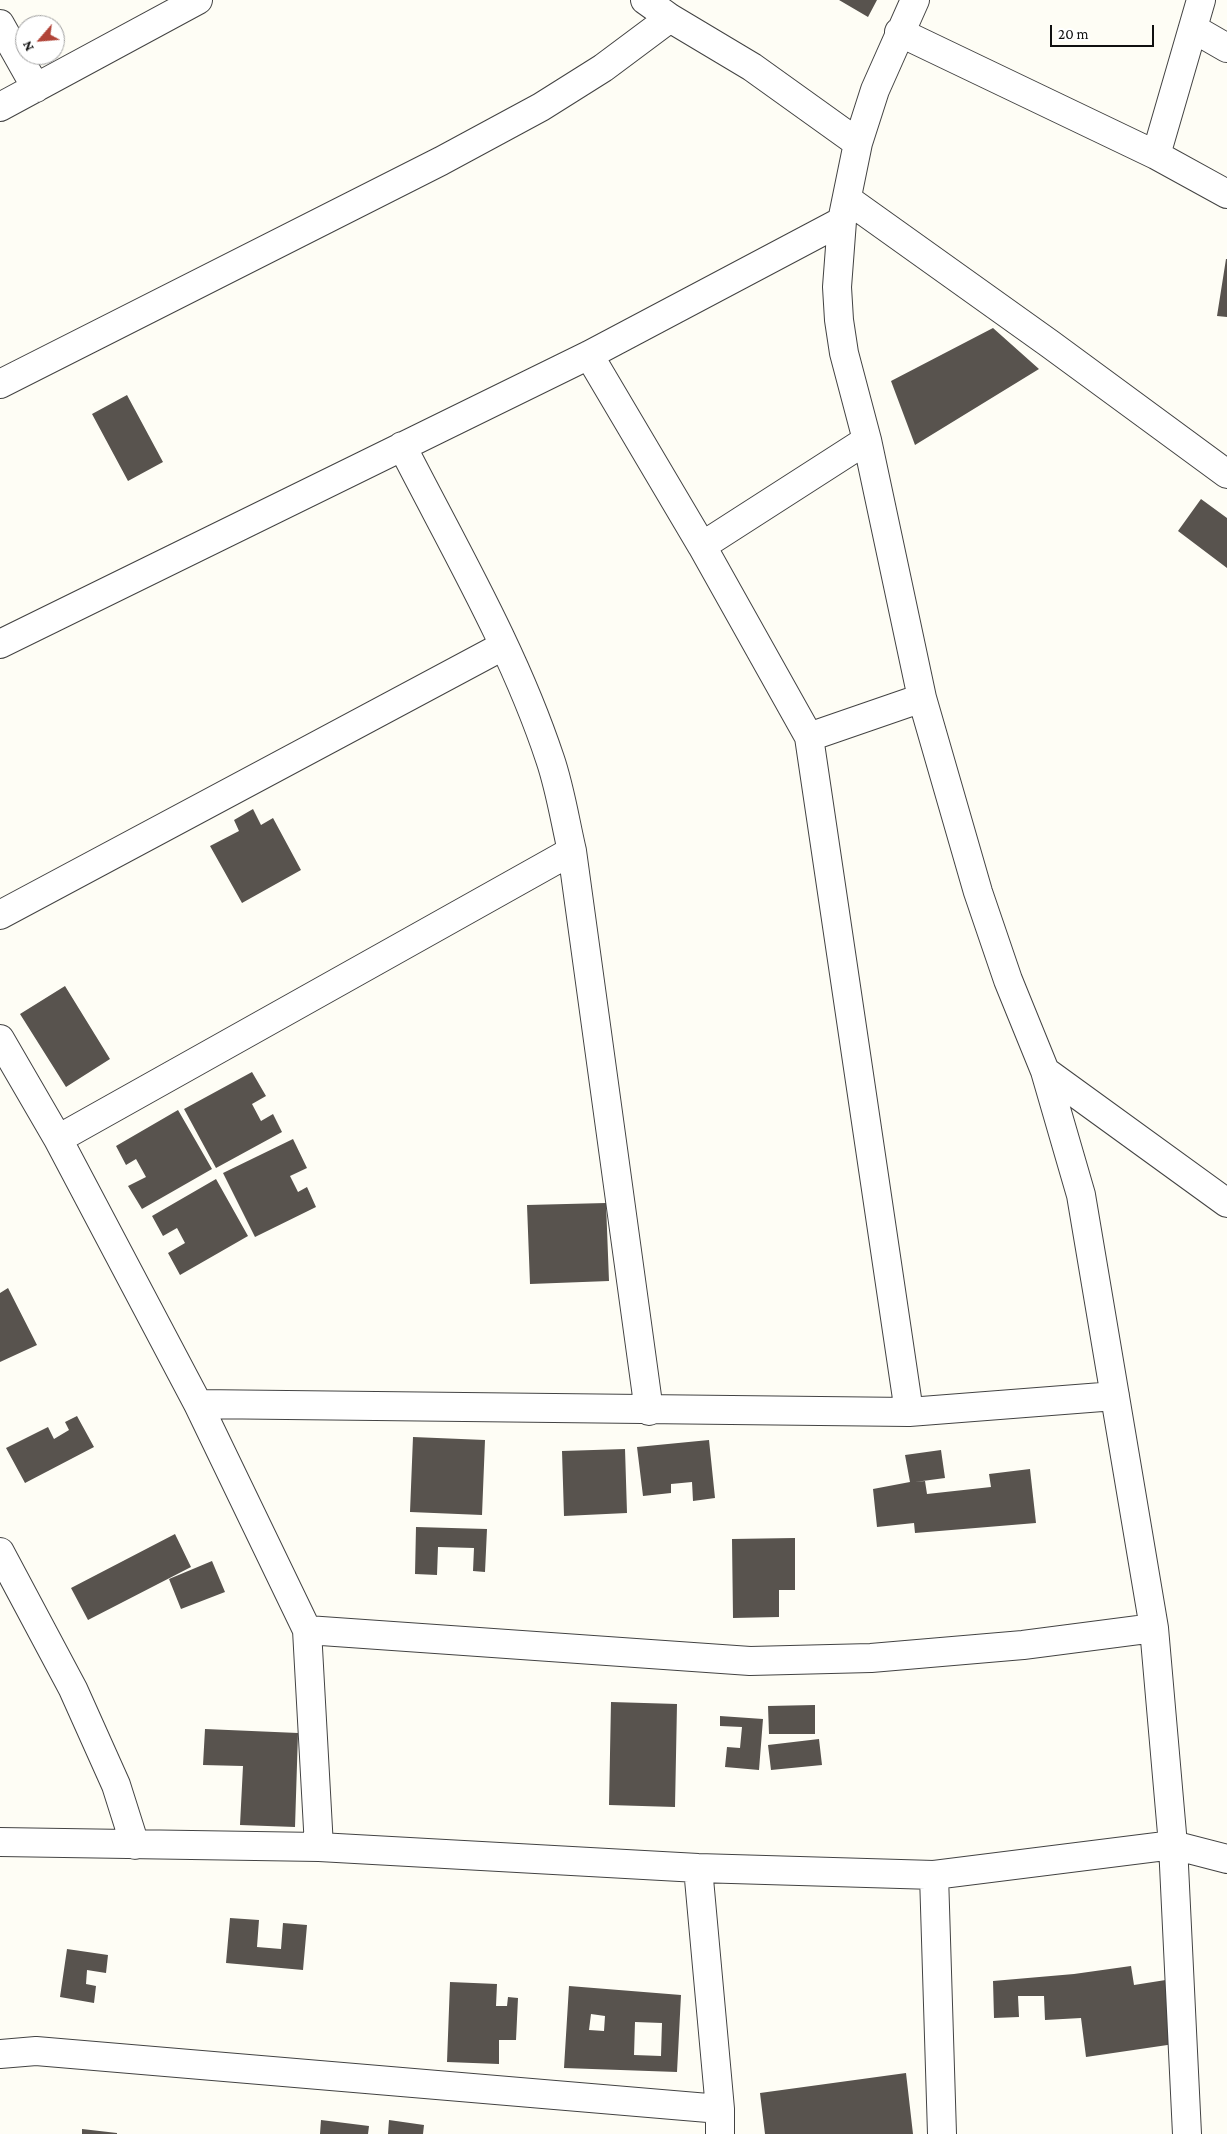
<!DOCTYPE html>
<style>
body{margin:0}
#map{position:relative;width:1227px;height:2134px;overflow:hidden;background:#fefdf5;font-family:"Crimson Pro",serif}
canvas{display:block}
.north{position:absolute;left:15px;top:15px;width:50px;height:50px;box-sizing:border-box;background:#fff;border:1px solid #9f9f9f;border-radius:50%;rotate:243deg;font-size:14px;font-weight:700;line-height:20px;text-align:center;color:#101010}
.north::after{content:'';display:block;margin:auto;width:18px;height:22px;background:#b14337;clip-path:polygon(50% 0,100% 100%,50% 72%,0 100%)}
.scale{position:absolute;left:1050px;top:25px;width:104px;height:22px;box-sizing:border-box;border:2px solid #101010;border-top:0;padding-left:6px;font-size:15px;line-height:18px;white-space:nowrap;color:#101010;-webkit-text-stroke:4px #fff;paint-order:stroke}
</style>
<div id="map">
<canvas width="1227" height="2134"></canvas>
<div class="north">N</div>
<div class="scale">20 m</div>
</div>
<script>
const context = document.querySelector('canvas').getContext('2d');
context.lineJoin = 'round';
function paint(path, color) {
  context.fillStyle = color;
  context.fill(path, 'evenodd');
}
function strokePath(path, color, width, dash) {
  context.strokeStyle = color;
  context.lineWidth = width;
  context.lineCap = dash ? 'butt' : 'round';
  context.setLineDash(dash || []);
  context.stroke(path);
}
paint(new Path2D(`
 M839,0H877L868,17Z
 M1226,259H1227V317L1217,316Z
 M993,328L1039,369L915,445L891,381Z
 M127,395L163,462L128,481L92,414Z
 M1201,499L1227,518V568L1178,531Z
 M253,809L261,825L273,818L301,870L242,903L210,846L239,831L234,820Z
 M65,986L110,1059L66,1087L20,1014Z
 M252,1072L266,1096L252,1104L261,1121L273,1114L282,1132L216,1168L184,1109Z
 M178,1110L212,1169L142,1209L128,1186L146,1177L136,1159L126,1165L116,1146Z
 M293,1139L307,1168L290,1176L298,1192L307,1187L316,1207L255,1237L223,1173Z
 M216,1179L248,1236L180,1275L168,1253L185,1243L177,1228L163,1236L152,1216Z
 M606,1203L609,1281L530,1284L527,1205Z
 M8,1288L37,1345L0,1362V1293Z
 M77,1416L94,1447L25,1483L6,1448L48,1427L54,1439L69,1430L65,1422Z
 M413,1437L485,1440L482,1515L410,1512Z
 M709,1440L715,1498L693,1501L692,1482L671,1484V1493L643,1496L637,1447Z
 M625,1449L627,1513L564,1516L562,1451Z
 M941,1450L945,1478L915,1482L925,1481L927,1494L991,1487L989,1474L1030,1469L1036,1523L915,1533L914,1523L877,1527L873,1489L910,1482L905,1455Z
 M416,1527L487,1529L485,1572L473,1571L474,1548L438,1547L437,1575L415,1574Z
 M175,1534L191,1567L88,1620L71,1588Z
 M795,1538V1590H779V1617L733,1618L732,1539Z
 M212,1561L225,1592L181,1609L169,1579Z
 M611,1702L677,1704L675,1807L609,1805Z
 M815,1705V1734H769L768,1706Z
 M720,1716L763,1719L759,1770L725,1767L727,1747L740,1748L742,1727L720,1726Z
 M205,1729L298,1733L295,1827L240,1825L243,1766L203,1765Z
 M819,1739L822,1765L771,1770L768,1745Z
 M230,1918L259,1920L257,1947L281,1949L283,1923L307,1925L303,1970L226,1963Z
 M67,1949L108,1955L106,1973L87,1970L86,1984L96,1986L94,2003L60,1997Z
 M1131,1966L1134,1985L1172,1979L1181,2043L1086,2057L1081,2018L1045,2020L1044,1996H1018L1019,2017L994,2018L993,1981L1074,1974Z
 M450,1982L497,1984L496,2006H507L508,1997L518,1998L516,2040H499V2064L447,2062Z
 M569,1986L681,1995L677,2072L564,2068ZM591,2014L605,2016L604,2031L589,2030ZM635,2022L662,2023L661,2056L634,2055Z
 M906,2073L913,2134H765L760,2093Z
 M321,2120L369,2126L368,2134H320Z
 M389,2120L424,2125L423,2134H388Z
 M82,2129L117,2133V2134H82Z`), '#58534e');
const street = new Path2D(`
 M645,0L670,18L752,67L858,143
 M915,0L875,90L858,143L842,221L837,287L839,320L844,353L867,440L922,698L978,892L1008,980L1045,1071L1081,1195L1154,1628L1173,1845L1187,2134
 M0,24L36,88
 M1194,29L1227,48
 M899,32L1156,155L1227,194
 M0,107L198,0
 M1156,155L1201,0
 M847,199L1050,344L1227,474
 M589,355L702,546L809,737L909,1412
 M0,384L441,161L541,107L603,68L670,18
 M402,446C454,548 514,650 550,759C560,788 565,821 572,851L649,1411
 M702,546L867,440
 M0,644L589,355L842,221
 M809,737L922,698
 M0,915L503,646
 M0,1039L58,1139L198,1404L307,1630L319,1847
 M1045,1071L1227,1203
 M58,1139L572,851
 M198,1404L909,1412L1115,1396
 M0,1552L73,1689L116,1785L135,1845
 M307,1630L750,1661L871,1658L1023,1645L1154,1628
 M0,1842L319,1847L698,1868L934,1875L1173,1845L1227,1859
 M698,1868L720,2109V2134
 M934,1875L942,2134
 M0,2054L36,2051L720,2109`);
strokePath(street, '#434343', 30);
strokePath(street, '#fff', 28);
</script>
